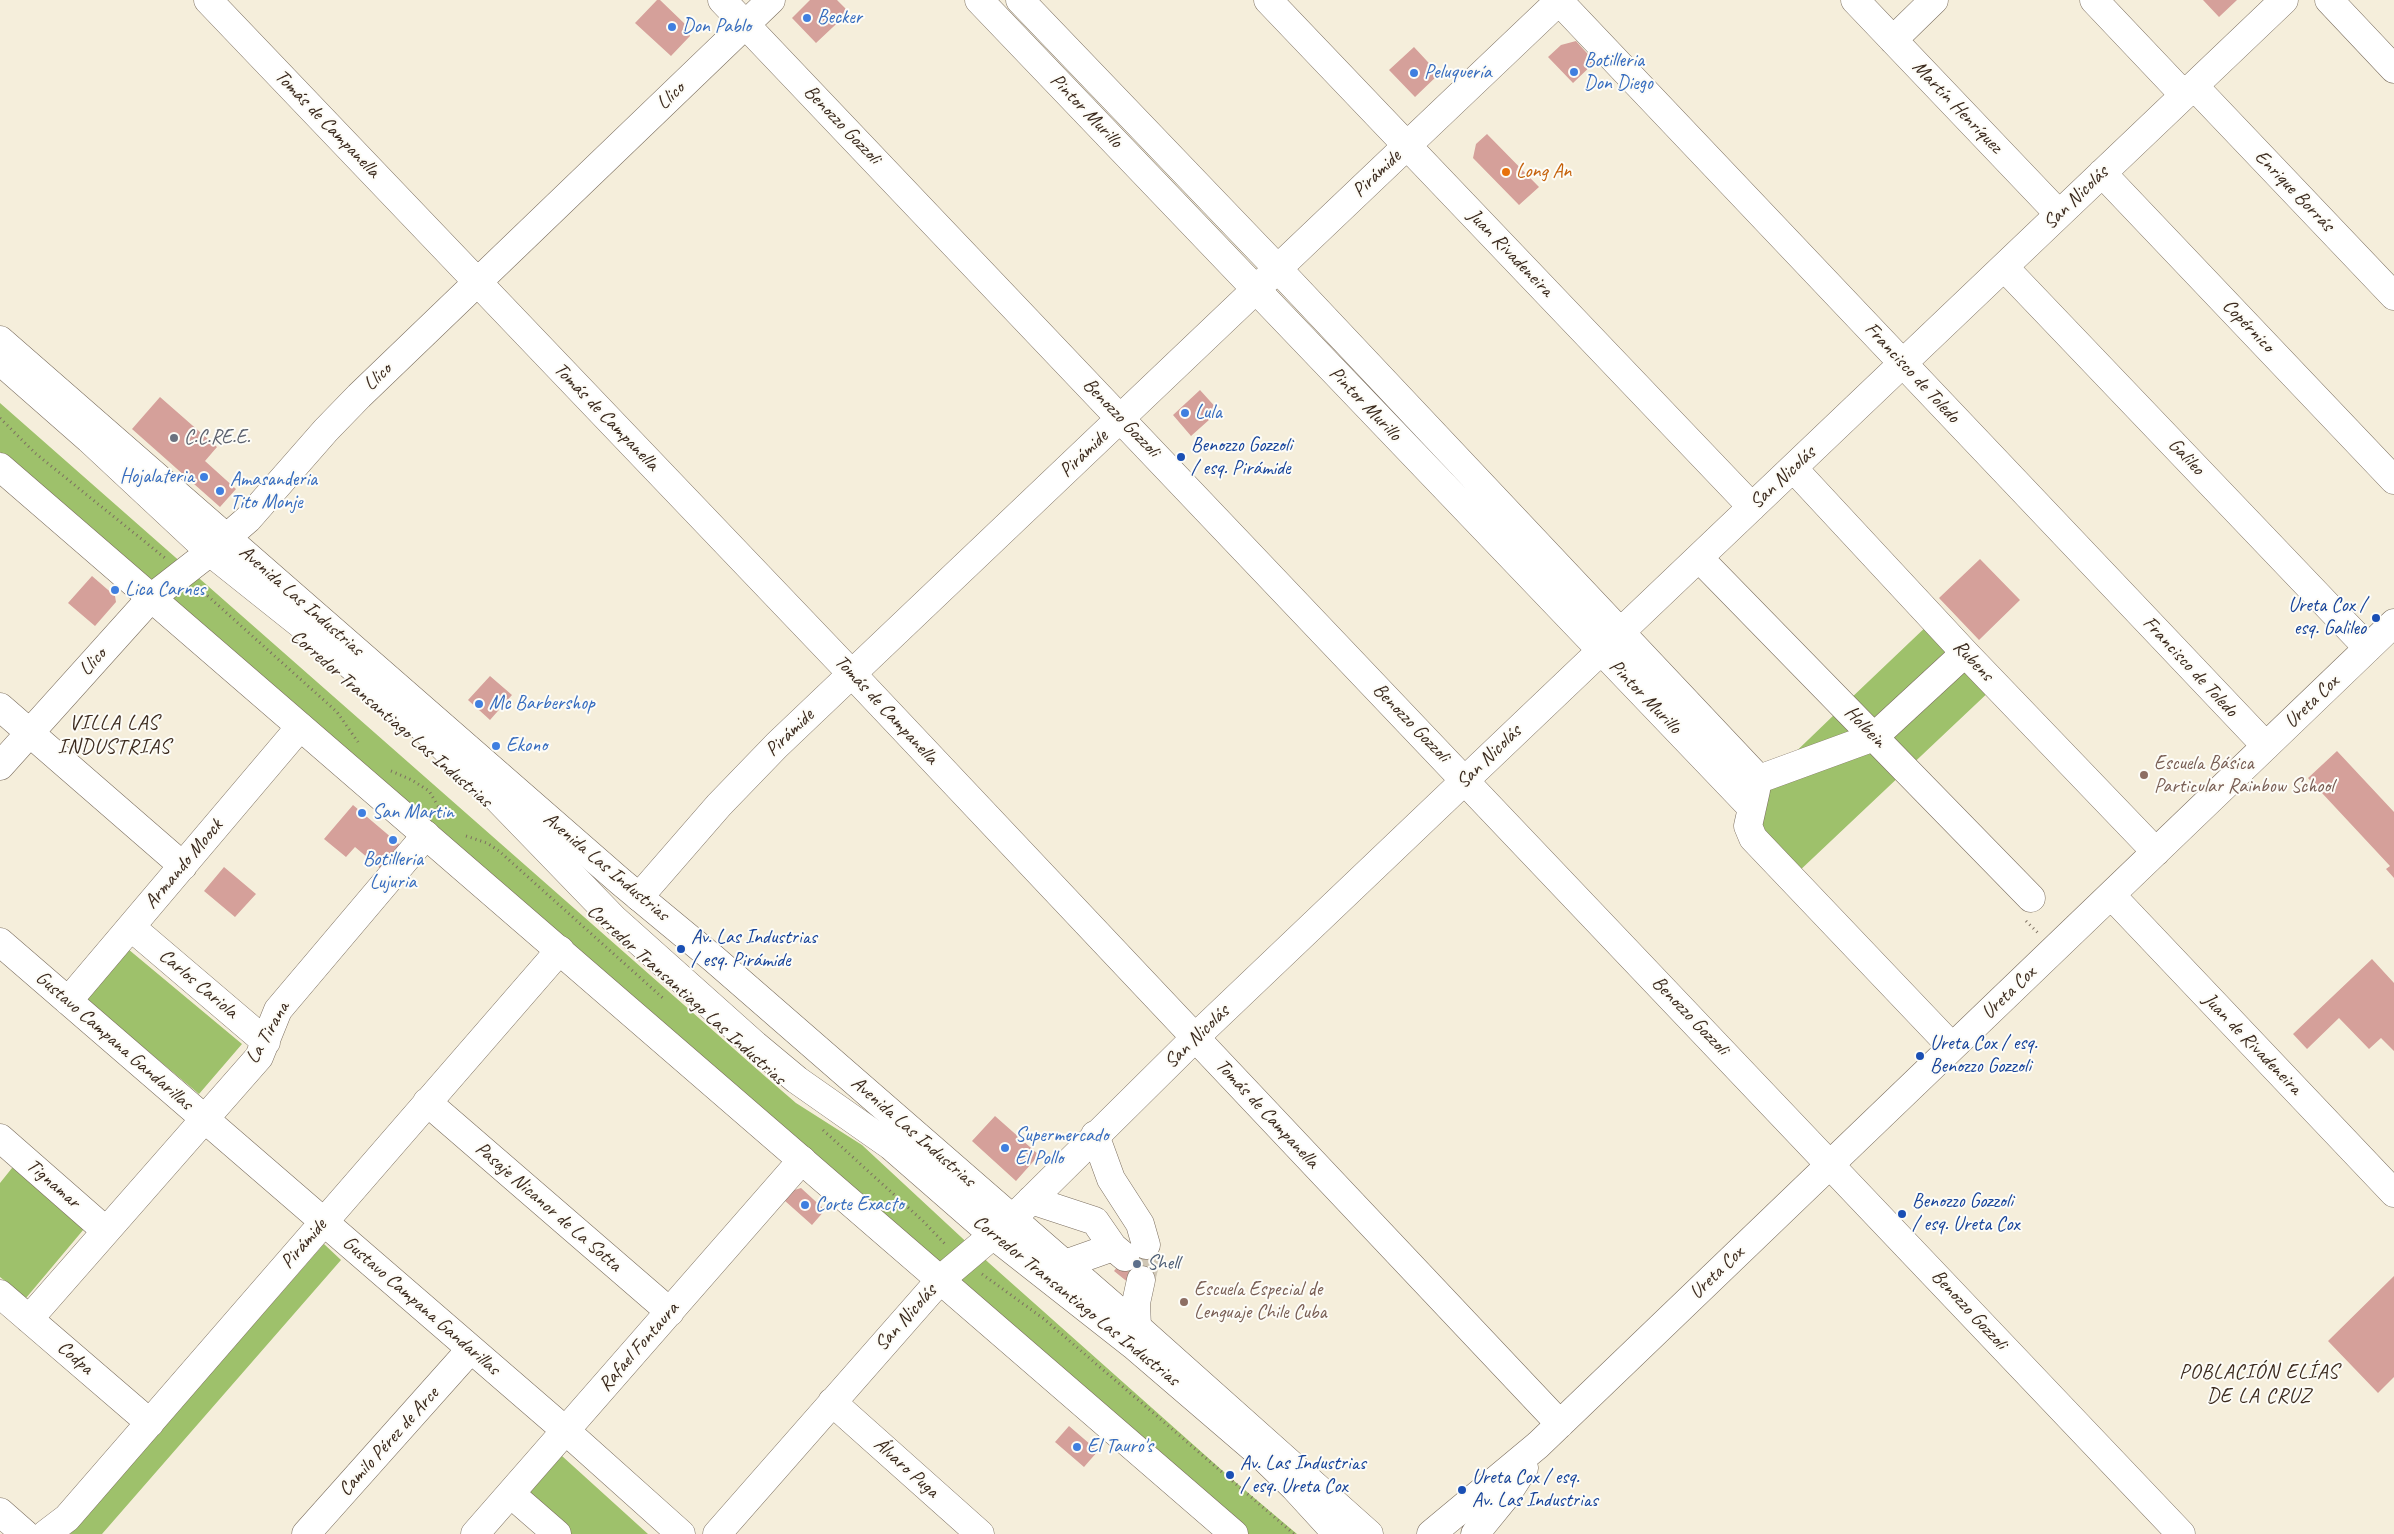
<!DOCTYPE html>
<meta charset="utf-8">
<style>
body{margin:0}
canvas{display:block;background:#f5eedb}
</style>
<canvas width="2394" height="1534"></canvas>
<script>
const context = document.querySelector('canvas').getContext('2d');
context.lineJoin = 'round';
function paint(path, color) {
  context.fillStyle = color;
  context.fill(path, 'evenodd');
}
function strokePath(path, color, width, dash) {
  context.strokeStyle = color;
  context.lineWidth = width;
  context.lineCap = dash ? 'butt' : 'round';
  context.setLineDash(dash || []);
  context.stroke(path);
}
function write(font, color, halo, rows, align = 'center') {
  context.font = font + ' Caveat,sans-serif';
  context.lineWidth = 4;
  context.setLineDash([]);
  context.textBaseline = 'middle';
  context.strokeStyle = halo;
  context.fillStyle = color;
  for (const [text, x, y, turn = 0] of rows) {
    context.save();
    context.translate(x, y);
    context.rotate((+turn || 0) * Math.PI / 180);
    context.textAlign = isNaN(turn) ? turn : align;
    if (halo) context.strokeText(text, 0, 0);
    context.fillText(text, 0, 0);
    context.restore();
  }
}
paint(new Path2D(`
 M0,403L767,1078L796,1103L862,1145L989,1263L1233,1480L1297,1534H1247L127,565L0,452Z
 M1931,622L1956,648L1873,727L1848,701Z
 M1964,658L1993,688L1796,874L1756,829L1763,780L1873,746Z
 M1836,713L1860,738L1782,765Z
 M128,949L242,1044L199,1094L87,1000Z
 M16,1163L89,1223L26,1298L0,1277V1183Z
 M324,1244L341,1260L102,1534H70Z
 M562,1456L648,1534H546L516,1508Z`), '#9ec16b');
paint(new Path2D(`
 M657,0H660L686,25L690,36L671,56L635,23Z
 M810,0H837L849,12L816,43L792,18Z
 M2203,0H2237L2219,17Z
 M1576,41L1595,62L1573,83L1548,57L1561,45Z
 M1414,47L1439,74L1415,97L1389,70Z
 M1487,134L1539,187L1519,205L1473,158L1476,144Z
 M1200,390L1219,411L1191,436L1173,415Z
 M160,397L217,447L205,461L236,489L220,507L132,429Z
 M1980,559L2020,600L1979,640L1939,598Z
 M92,576L115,596L116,602L95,626L68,603Z
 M490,676L512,695L490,720L468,700Z
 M2337,751L2394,812V878L2386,869L2390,866L2308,778Z
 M353,805L399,844L398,851L382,870L355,847L346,857L324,839Z
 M224,867L256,894L235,917L204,891Z
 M2372,959L2394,983V1051L2381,1038L2369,1049L2339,1018L2307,1049L2293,1034Z
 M995,1116L1039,1155L1016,1181L972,1141Z
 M801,1188L825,1210L812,1225L784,1200L791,1191Z
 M1140,1240L1161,1257L1135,1288L1114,1271Z
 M2394,1276V1377L2378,1393L2328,1341Z
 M1069,1426L1098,1451L1084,1467L1055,1442Z`), '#d5a09a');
strokePath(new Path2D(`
 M1141,1280L1146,1260V1245`), '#d0c7b5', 28, [28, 14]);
const minor = new Path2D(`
 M208,0L852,674L1560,1424
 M722,0L2181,1534
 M979,0L1752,808
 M1020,0L1278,269L1759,779
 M1268,0L1752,507
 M1558,0L2266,746
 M1855,0L2059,214
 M2094,0L2184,95
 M2329,0L2394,69
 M1893,40L1934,0
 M2194,86L2394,296
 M2102,173L2394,480
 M2004,267L2368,648
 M0,361L89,439L210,552L333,650L429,733L494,795L614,919L755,1045L797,1080L891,1146L993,1235L1133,1345L1260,1454L1294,1487L1337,1534
 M1793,468L1965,653L2156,852
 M1699,558L2031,898
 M0,707L183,866
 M0,766L151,598L210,552L248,519L326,430L359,396L771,0
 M1759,779L1874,737L1965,653
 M1756,790L1748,826L1753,838L1952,1047
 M2111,895L2394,1193
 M639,897L719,805L777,745L1560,0
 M131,927L266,1042
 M0,942L566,1431L681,1534
 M68,1001L300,727
 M427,1102L670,1312
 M1095,1135L1111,1179L1140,1224L1146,1245
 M0,1138L105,1230
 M1031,1200L1095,1221L1113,1247L1125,1257
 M1065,1264L1113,1247
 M0,1294L150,1423
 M29,1319L259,1057L278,1010L426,835
 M1137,1327L1136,1303L1141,1280
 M832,1402L980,1534
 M511,1494L557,1534
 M0,1512L25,1534
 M46,1534L67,1518L560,950
 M306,1534L471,1349
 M475,1534L802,1160
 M717,1534L941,1279L1012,1219L1206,1027L2284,0
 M1431,1534L1538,1445L2394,623
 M1475,1534L1506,1496L1524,1468`);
const major = new Path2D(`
 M0,340L621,882L714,959L1137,1327L1369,1534
 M0,467L1234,1534`);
strokePath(minor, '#7c6f60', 29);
strokePath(major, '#7c6f60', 29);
strokePath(new Path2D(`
 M0,418L35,453L165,558
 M200,589L337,712L358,742
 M391,771L412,780L429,791L446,819
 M466,836L487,843L499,851L664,999
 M2026,921L2038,933
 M823,1130L923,1221L946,1245
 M982,1274L1044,1319L1294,1534`), '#7c6f60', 3, [1, 4]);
strokePath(minor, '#fff', 28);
strokePath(major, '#fff', 28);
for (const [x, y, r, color] of [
 [807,18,5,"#3f7fe0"],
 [672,27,5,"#3f7fe0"],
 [1574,72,5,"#3f7fe0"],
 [1414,73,5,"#3f7fe0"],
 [1506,172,5,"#e8710a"],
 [1185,413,5,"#3f7fe0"],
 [174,438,5,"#6b7280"],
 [1181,457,5,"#1a4fb4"],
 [204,477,5,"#3f7fe0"],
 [220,491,5,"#3f7fe0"],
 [115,590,5,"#3f7fe0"],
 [2376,618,5,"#1a4fb4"],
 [479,704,5,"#3f7fe0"],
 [496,746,5,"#3f7fe0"],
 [2144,775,5,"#8d6e63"],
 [362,813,5,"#3f7fe0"],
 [393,840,5,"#3f7fe0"],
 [681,949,5,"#1a4fb4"],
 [1920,1056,5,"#1a4fb4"],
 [1005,1148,5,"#3f7fe0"],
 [805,1205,5,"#3f7fe0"],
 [1902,1214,5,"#1a4fb4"],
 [1137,1264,5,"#5c6f8a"],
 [1184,1302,5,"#8d6e63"],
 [1077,1447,5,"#3f7fe0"],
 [1230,1475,5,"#1a4fb4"],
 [1462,1490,5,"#1a4fb4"]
]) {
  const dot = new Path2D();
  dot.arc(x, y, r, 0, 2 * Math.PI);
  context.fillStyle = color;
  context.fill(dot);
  strokePath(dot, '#fdfcf7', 2);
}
write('20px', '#366cbe', '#fdfcf7', [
 ["Becker",817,18],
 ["Don Pablo",682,27],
 ["Botilleria",1584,61],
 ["Don Diego",1584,84],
 ["Peluquería",1424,73],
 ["Lula",1195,413],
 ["Hojalateria",194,477,"right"],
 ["Amasanderia",230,480],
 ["Tito Monje",230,503],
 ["Lica Carnes",125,590],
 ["Mc Barbershop",489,704],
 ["Ekono",506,746],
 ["San Martin",372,813],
 ["Botilleria",393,860,"center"],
 ["Lujuria",393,883,"center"],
 ["Supermercado",1015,1136],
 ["El Pollo",1015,1159],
 ["Corte Exacto",815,1205],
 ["El Tauro's",1087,1447]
], 'left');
write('20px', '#3b2a1e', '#fdfcf7', [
 ["Llico",671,96,-44],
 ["Martín Henríquez",1957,107,46],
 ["Pintor Murillo",1086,111,46],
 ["Tomás de Campanella",327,124,46],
 ["Benozzo Gozzoli",842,125,46],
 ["Pirámide",1377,174,-44],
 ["Enrique Borrás",2294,191,46],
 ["San Nicolás",2076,198,-44],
 ["Juan Rivadeneira",1510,253,46],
 ["Copérnico",2248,326,46],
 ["Francisco de Toledo",1912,373,47],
 ["Llico",378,377,-44],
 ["Pintor Murillo",1365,404,46],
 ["Tomás de Campanella",606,417,46],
 ["Benozzo Gozzoli",1121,418,46],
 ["Pirámide",1084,454,-44],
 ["Galileo",2186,457,46],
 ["San Nicolás",1783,478,-43],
 ["Avenida Las Industrias",301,601,41],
 ["Rubens",1973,661,46],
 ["Llico",93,662,-48],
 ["Francisco de Toledo",2190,667,47],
 ["Pintor Murillo",1645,697,46],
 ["Ureta Cox",2312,702,-44],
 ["Tomás de Campanella",886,710,47],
 ["Corredor Transantiago Las Industrias",391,719,41],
 ["Benozzo Gozzoli",1411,723,46],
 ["Holbein",1865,727,46],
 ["Pirámide",790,733,-44],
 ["San Nicolás",1489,757,-44],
 ["Armando Moock",184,864,-50],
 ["Avenida Las Industrias",606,867,40],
 ["Carlos Cariola",198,984,40],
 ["Ureta Cox",2009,993,-44],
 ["Corredor Transantiago Las Industrias",686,995,42],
 ["Benozzo Gozzoli",1690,1016,46],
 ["La Tirana",268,1033,-60],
 ["San Nicolás",1197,1037,-44],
 ["Gustavo Campana Gandarillas",114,1041,41],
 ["Juan de Rivadeneira",2252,1044,46],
 ["Tomás de Campanella",1267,1114,47],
 ["Avenida Las Industrias",913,1132,41],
 ["Tignamar",53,1184,41],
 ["Pasaje Nicanor de La Sotta",548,1207,41],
 ["Pirámide",304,1244,-49],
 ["Ureta Cox",1717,1273,-44],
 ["Corredor Transantiago Las Industrias",1076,1301,39],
 ["Gustavo Campana Gandarillas",421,1306,41],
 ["Benozzo Gozzoli",1969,1310,47],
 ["San Nicolás",906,1318,-48],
 ["Rafael Fontaura",639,1347,-49],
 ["Codpa",75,1358,41],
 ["Camilo Pérez de Arce",389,1442,-48],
 ["Álvaro Puga",906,1468,42]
]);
write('20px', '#c56008', '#fdfcf7', [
 ["Long An",1516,172]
], 'left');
write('20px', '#5b616d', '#fdfcf7', [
 ["C.C.RE.E.",184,438]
], 'left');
write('20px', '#164399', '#fdfcf7', [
 ["Benozzo Gozzoli",1191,446],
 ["/ esq. Pirámide",1191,469],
 ["Ureta Cox /",2366,606,"right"],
 ["esq. Galileo",2366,629,"right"],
 ["Av. Las Industrias",691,938],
 ["/ esq. Pirámide",691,961],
 ["Ureta Cox / esq.",1930,1044],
 ["Benozzo Gozzoli",1930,1067],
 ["Benozzo Gozzoli",1912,1202],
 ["/ esq. Ureta Cox",1912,1225],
 ["Av. Las Industrias",1240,1464],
 ["/ esq. Ureta Cox",1240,1487],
 ["Ureta Cox / esq.",1472,1478],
 ["Av. Las Industrias",1472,1501]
], 'left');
write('20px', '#785e54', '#fdfcf7', [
 ["Escuela Básica",2154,764],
 ["Particular Rainbow School",2154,787],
 ["Escuela Especial de",1194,1290],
 ["Lenguaje Chile Cuba",1194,1313]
], 'left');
write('20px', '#4e5e75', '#fdfcf7', [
 ["Shell",1147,1264]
], 'left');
context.letterSpacing = '1px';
write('21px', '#3b2a1e', '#fdfcf7', [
 ["VILLA LAS",114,723],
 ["INDUSTRIAS",114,747],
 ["POBLACIÓN ELÍAS",2259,1372],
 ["DE LA CRUZ",2259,1396]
]);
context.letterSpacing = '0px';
</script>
